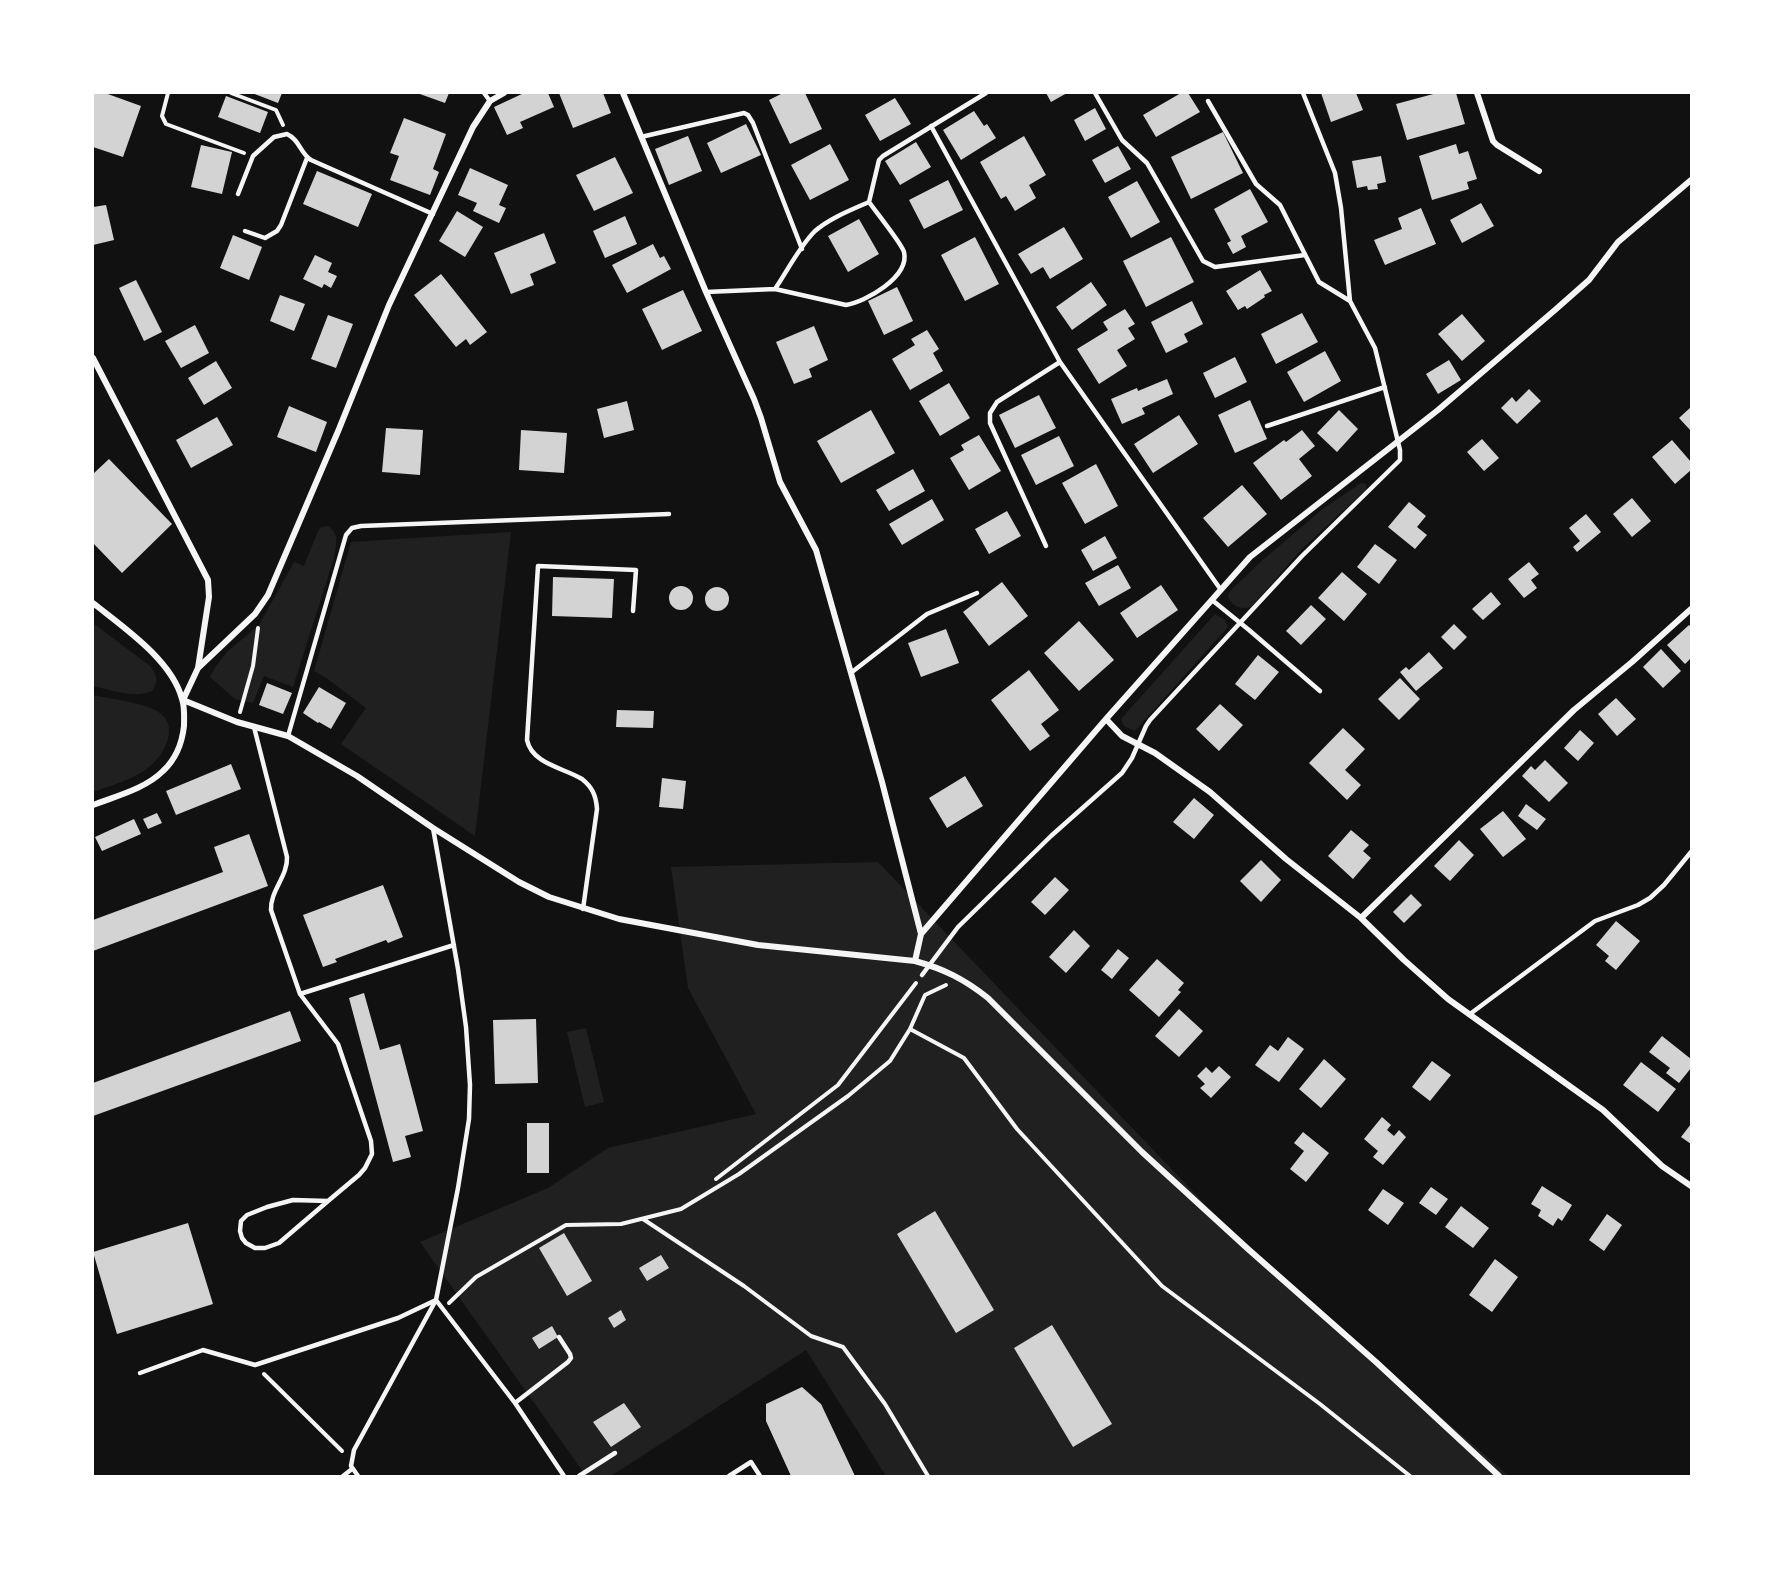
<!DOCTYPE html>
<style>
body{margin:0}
#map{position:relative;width:1784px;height:1569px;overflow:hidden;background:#111;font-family:"Golos Text",sans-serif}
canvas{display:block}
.frame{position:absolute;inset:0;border:94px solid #fff;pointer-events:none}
</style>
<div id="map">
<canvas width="1784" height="1569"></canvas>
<div class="frame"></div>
</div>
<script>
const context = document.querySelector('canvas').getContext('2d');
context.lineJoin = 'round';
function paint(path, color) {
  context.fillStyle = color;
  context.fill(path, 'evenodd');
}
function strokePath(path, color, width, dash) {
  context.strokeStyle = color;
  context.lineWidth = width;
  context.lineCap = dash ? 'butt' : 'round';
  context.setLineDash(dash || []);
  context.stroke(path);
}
paint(new Path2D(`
 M1361,483L1366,484V490L1303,548L1251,607C1241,610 1231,606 1228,596L1231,590L1265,558L1324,508Z
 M328,526C340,533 336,546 334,558L293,687L264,676L253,703L235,699L210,677L216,666L227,652L259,625L294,562L304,566L318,531L321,527Z
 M511,532L475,836L341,744L366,708L325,677L314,671L351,542Z
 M1215,614L1225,620L1228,627L1135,731L1124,726L1121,719Z
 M93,623L150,666C157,674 159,682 152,691C135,699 111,690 93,686Z
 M93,695C110,699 147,703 160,713C170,721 171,731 167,742C154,775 123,781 93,792Z
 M878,862L1248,1249L1509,1476H886L806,1350L611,1476H586L420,1242L548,1188L608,1148L756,1114L688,988L671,867Z
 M586,1028L604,1102L585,1107L567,1032Z`), '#202020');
paint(new Path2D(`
 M94,93H105L141,106L123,157L93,147Z
 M252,93H282L278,103Z
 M417,93H449L445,103Z
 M524,93H548L554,107L520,122L523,128L507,135L494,107Z
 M559,93H603L611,113L573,128Z
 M783,93H805L822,129L790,144L769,100Z
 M1046,93H1067L1051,102Z
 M1181,93H1188L1200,112L1156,137L1143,115Z
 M1321,93H1356L1363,110L1331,122Z
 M1437,93H1456L1465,124L1407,140L1396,104Z
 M226,96L268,112L260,133L218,117Z
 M895,98L911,124L880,141L865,115Z
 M1095,108L1106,129L1085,141L1074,120Z
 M974,111L984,126L987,124L996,138L961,160L943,130Z
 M404,118L446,134L433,169L439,172L430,195L390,180L399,156L390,153Z
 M746,124L761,155L721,173L707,143Z
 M1223,132L1243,173L1191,199L1171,157Z
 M688,136L702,171L669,185L655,149Z
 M1024,136L1046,175L1029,185L1036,198L1015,211L1006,196L1001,199L980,162Z
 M916,142L931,167L900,185L885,161Z
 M830,144L849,180L810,200L791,165Z
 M1456,144L1459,154L1468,151L1477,179L1467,182L1469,189L1432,200L1419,156Z
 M201,145L232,152L222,194L191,187Z
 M1118,146L1131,169L1105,183L1092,160Z
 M1381,156L1386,182L1377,184L1378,189L1368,190L1367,186L1357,188L1352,161Z
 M615,157L633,193L594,211L576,175Z
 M470,168L508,185L499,205L506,208L499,223L473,211L477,203L458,195Z
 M317,171L372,194L358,227L303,204Z
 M948,180L963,210L924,229L909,200Z
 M1137,181L1160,222L1131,238L1108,197Z
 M1250,189L1268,222L1241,236L1246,247L1233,254L1227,243L1231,241L1214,209Z
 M1481,203L1494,226L1462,243L1450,220Z
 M106,205L114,240L93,245V207Z
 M1421,208L1436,244L1385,265L1374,240L1402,229L1398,218Z
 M457,211L483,227L465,257L439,241Z
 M625,216L637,244L605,258L593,231Z
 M859,219L879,254L848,272L828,236Z
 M1064,227L1083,259L1050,279L1043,267L1031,274L1018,254Z
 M544,233L556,263L530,274L534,285L511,294L494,253Z
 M233,235L262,247L249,280L220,268Z
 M975,237L999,284L965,301L941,255Z
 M1171,237L1194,282L1146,307L1123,261Z
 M653,244L660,258L664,256L671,269L627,293L612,265Z
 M315,255L332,263L328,272L337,276L331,288L324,284L322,288L303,279Z
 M1260,270L1272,291L1264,295L1265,297L1247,309L1245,306L1238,310L1226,291Z
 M441,274L487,332L470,345L466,339L456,347L414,295Z
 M136,280L162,332L144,341L119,288Z
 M1091,282L1107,305L1072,330L1056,307Z
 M897,287L913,321L884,335L868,301Z
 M683,290L702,331L662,350L642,309Z
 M280,295L305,304L294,331L270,321Z
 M1192,301L1203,324L1184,334L1188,342L1166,353L1151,322Z
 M1125,309L1135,324L1128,328L1135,339L1117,350L1127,366L1099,384L1077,349L1108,330L1103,322Z
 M1302,313L1318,342L1276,364L1261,334Z
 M1462,314L1485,341L1462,361L1438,334Z
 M328,315L353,324L336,368L311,359Z
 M195,325L209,353L181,368L165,341Z
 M814,326L828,360L809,369L812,377L794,384L776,342Z
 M927,330L939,349L933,353L943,371L910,390L892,359L915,345L911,339Z
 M1325,351L1341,381L1304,402L1287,372Z
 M1235,357L1247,382L1215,398L1203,373Z
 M1449,360L1461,380L1438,394L1426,374Z
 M216,361L232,388L204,405L188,378Z
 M1167,379L1173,394L1142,408L1145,414L1122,424L1111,399L1137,388L1138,391Z
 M949,383L970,418L940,436L919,401Z
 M1529,389L1541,401L1517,424L1501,408L1512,397L1516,402Z
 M1039,395L1056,428L1015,448L999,415Z
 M1250,400L1267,439L1235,453L1218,415Z
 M627,401L634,430L604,438L597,409Z
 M289,406L327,422L316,452L277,437Z
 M1691,407V431L1679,418Z
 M871,410L895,453L841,483L817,441Z
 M1339,410L1358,429L1337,452L1317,433Z
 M1179,415L1198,444L1153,473L1134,444Z
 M217,417L233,445L191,468L176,440Z
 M386,428L423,430L420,475L382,472Z
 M521,430L567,433L564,473L519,470Z
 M1302,430L1315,446L1299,459L1312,476L1281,500L1253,463L1284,440L1286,442Z
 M979,435L1001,471L969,490L950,458L964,450L961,445Z
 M1059,436L1074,466L1036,485L1021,455Z
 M1482,439L1499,458L1484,471L1467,452Z
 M1672,440L1691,462V470L1675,484L1652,457Z
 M109,459L172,524L122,573L93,543V474Z
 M1096,464L1118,506L1085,524L1062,483Z
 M913,469L925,491L889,511L876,490Z
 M1242,485L1267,514L1228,547L1203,518Z
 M1632,498L1651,521L1632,537L1613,514Z
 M932,499L944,520L902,545L889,524Z
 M1409,502L1426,516L1417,527L1427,535L1415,549L1388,527Z
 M1007,511L1021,536L989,554L975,529Z
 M1586,514L1601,532L1577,552L1573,547L1580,541L1569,528Z
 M1105,536L1117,558L1093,571L1081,550Z
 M1375,544L1397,560L1379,584L1357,567Z
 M1529,562L1539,574L1531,580L1537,588L1524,598L1508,579Z
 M1118,565L1131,588L1099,606L1085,583Z
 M1342,572L1367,594L1344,621L1318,598Z
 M553,577L614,579L612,618L552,616Z
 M1002,582L1028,616L989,646L963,612Z
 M1161,585L1178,610L1137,638L1120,613Z
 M669 598a12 12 0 1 1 24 0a12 12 0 1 1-24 0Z
 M705 599a12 12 0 1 1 24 0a12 12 0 1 1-24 0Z
 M1491,592L1501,604L1483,620L1472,609Z
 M1311,605L1326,619L1301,645L1286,631Z
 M1079,621L1114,660L1079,691L1044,653Z
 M1454,624L1467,637L1454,650L1441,637Z
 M1689,625L1691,627V658L1685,664L1667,645Z
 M946,629L959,663L921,677L908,643Z
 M1661,649L1681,671L1663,688L1643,667Z
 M1429,652L1443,668L1416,691L1400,672L1406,667L1409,670Z
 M1258,655L1279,672L1255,700L1235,684Z
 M1029,670L1059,710L1041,724L1050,736L1030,751L991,700Z
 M1400,678L1420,699L1399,720L1378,699Z
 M267,683L292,693L283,714L259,705Z
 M319,687L346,703L331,729L319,722L318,723L303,713Z
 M1616,698L1636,719L1617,736L1598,714Z
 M1220,704L1243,725L1219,751L1196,729Z
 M617,710L654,711L653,728L616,727Z
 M1343,728L1365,749L1345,770L1361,785L1347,800L1309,763Z
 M1580,730L1594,743L1578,761L1564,748Z
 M1545,760L1568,783L1549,802L1522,776L1531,766L1535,770Z
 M231,764L241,789L176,815L166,791Z
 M965,776L983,806L947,828L929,798Z
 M662,778L686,781L683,809L659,807Z
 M1194,798L1214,815L1194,839L1173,822Z
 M1526,804L1546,819L1537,830L1518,816Z
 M1503,811L1526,839L1503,857L1480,829Z
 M157,813L162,823L148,829L143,819Z
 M134,819L141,834L102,851L95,837Z
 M1351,830L1369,845L1363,851L1371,858L1353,879L1328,856Z
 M249,834L268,886L93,951V920L223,872L214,847Z
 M1459,840L1474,855L1450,881L1434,866Z
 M1261,860L1281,880L1261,902L1240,881Z
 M1055,877L1069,890L1045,915L1031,902Z
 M383,885L403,937L388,943L386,940L335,959L337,962L323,967L303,915Z
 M1411,894L1422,905L1404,923L1393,912Z
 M1616,921L1640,941L1616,970L1605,961L1609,956L1596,945Z
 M1074,930L1090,946L1066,973L1049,957Z
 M1118,949L1129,958L1112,979L1101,970Z
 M1157,959L1184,983L1178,990L1181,992L1159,1017L1129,990Z
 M364,993L380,1050L400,1044L423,1131L405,1136L411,1157L393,1162L349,998Z
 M1179,1009L1203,1031L1179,1057L1155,1036Z
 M290,1011L301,1041L93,1116V1083Z
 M536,1019L538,1083L495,1084L493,1020Z
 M1662,1036L1691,1059V1068L1679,1083L1666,1073L1670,1068L1649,1052Z
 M1288,1037L1304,1049L1279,1082L1255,1065L1270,1045L1278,1051Z
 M1324,1059L1346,1079L1321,1108L1299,1089Z
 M1432,1061L1451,1075L1430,1101L1412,1087Z
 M1641,1062L1676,1089L1658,1112L1623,1085Z
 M1219,1066L1231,1077L1211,1098L1200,1088L1205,1084L1197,1076L1206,1067L1212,1073Z
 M1382,1117L1391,1125L1387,1130L1394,1136L1399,1130L1406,1137L1383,1165L1373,1157L1378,1151L1364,1139Z
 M527,1123H549V1173H527Z
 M1691,1124V1144L1681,1137Z
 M1303,1132L1329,1153L1306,1182L1290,1169L1304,1151L1294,1143Z
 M1542,1186L1572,1205L1562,1221L1558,1218L1553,1226L1538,1216L1541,1210L1531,1204Z
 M1431,1187L1448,1199L1436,1215L1419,1203Z
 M1383,1189L1404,1203L1388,1225L1368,1210Z
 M1461,1206L1489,1228L1473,1248L1445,1227Z
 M935,1211L994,1310L956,1333L897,1234Z
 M1607,1214L1622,1225L1604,1251L1589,1240Z
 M188,1223L213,1304L117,1334L93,1252Z
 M564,1233L592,1281L567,1296L539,1248Z
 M661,1255L669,1268L647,1281L639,1268Z
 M1495,1259L1518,1277L1492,1312L1469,1295Z
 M621,1310L626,1320L614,1328L608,1318Z
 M1052,1325L1112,1424L1073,1447L1014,1348Z
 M552,1326L558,1337L539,1349L532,1338Z
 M802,1387L821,1404L855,1476H791L766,1421V1404Z
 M624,1403L641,1427L611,1447L593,1422Z`), '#d3d3d3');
strokePath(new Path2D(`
 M168,93L162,116L166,124L244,153
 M231,93L276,110L283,125
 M240,712L253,666L258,628
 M910,1029L964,1058L1017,1129L1162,1286L1320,1404L1410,1476
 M716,1179L838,1085L916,983
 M643,1219L744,1286L811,1336L843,1347L885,1404L928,1476
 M449,1303L476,1277L566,1225L621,1224L681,1209L739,1174L848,1096L890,1061L910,1029L925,995L946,985
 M264,1374L342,1451`), '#f5f5f5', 4);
strokePath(new Path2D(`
 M484,93L490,101
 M1095,93L1122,140L1147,163L1203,261L1215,267L1305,255
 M1208,101L1256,184L1280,205L1319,282L1350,301
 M931,126L1060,362L1221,590
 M641,137L744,113L748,115L753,123L802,249
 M238,194L253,156L274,137L287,134C300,140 300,153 311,160L433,214
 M245,231L265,238L277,231L281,225L307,158
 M775,289C788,270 799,247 815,231C830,218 851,210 869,202
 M706,292L775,289L846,305C865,302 910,277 904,252C902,244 876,212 869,202L879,160L883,156L986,93
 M1267,426L1385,387
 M1046,546L990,423V413L997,402L1060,362
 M1212,600L1249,630L1320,691
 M852,672L927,614L977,593
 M254,727L287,857C288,876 270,891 271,910L300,994
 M288,736L346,535L352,528L361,526L669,514
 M583,909L597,809C596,795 592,787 582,779C564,768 532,764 527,740L538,566L636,570L633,611
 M922,975L958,927L1051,836L1122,773L1132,758L1146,726L1150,720L1302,556L1400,460V450L1375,348L1350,301L1341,208L1335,173L1303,93
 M1470,1014L1595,921L1638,905L1650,898L1664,885L1691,852
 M328,1201L293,1200L267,1207L247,1215L241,1221L240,1231L242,1238L246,1243L255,1248H265L279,1243L328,1201L359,1175L365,1168L372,1154L371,1141L338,1044L300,994L454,945
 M436,1300L515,1403L564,1476
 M140,1373L203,1350L255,1365L398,1318L436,1300
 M515,1403L568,1362L571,1358L570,1354L559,1337
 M343,1476L352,1469
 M358,1476L351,1466L354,1450L436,1300L458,1188L469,1119L470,1085L466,1027L458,969L433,828
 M579,1476L615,1453
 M729,1476L751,1462L760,1476`), '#f5f5f5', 4.5);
strokePath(new Path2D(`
 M623,93L706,292L754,399L761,418L780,482L816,550L882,782L921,934
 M1477,93L1493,141L1497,145L1539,171
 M93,358L208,580L209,597L198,668L183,700
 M93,603C123,627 172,660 182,699C185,707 184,718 184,726C182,744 176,759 163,771C145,789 116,796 93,805
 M198,668L255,614L268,595L339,429L389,305L473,127L490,101L504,93
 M183,700L237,722L288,736L357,776L433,828L519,882L549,897L619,919L758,945L915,961C944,969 964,979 988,998L1142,1152L1248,1249L1376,1362L1499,1476
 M1106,719L1122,736L1155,753L1210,792L1286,859L1361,918L1404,960L1448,999L1603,1110L1662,1166L1691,1186
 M1361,918L1574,710L1632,662L1691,609
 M915,961L921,934L1106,719L1250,557L1438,410L1555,310L1589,280L1618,242L1691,180`), '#f5f5f5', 6);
</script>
